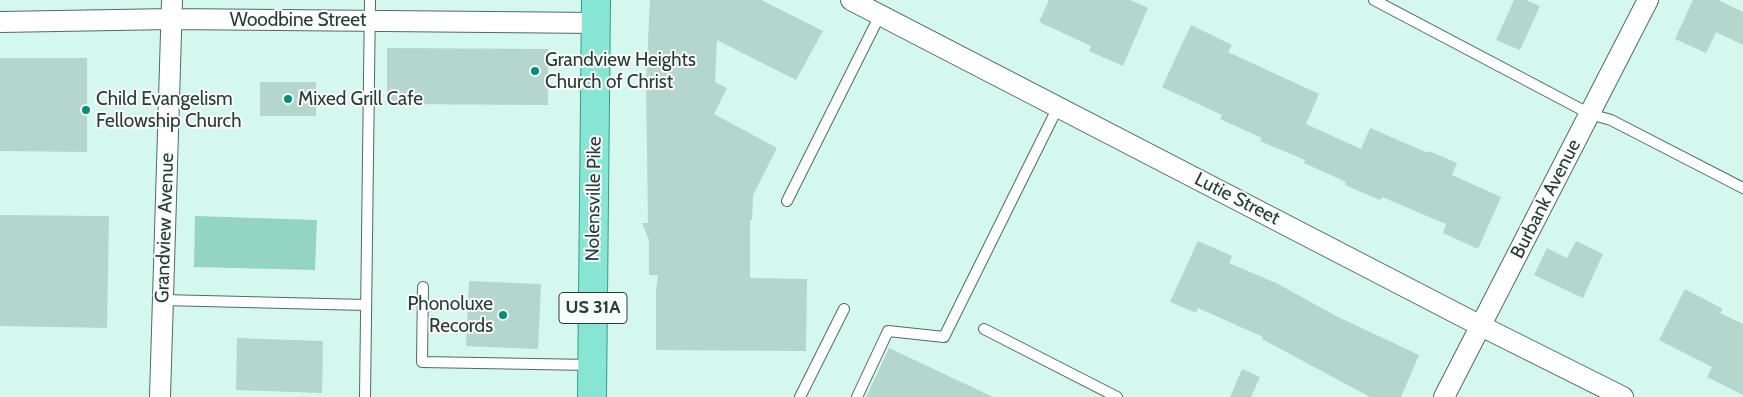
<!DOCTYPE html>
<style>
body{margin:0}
canvas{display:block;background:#d5f8ee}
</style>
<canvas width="1743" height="397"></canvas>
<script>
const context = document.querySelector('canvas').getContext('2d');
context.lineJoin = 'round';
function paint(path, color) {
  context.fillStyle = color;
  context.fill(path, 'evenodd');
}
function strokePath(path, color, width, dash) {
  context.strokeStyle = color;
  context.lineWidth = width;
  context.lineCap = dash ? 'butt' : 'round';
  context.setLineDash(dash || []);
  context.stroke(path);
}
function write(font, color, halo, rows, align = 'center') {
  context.font = font + ' Cabin,sans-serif';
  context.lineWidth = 4;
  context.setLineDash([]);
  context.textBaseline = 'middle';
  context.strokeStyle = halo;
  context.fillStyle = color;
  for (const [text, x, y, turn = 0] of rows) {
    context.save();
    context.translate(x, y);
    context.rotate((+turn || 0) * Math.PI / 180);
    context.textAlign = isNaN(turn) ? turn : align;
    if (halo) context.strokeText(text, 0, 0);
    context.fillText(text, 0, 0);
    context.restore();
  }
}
paint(new Path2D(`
 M195,216L317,220L315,270L194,267Z`), '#94d4c3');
paint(new Path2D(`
 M650,0H761L823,31L796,80L717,40L715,82L727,88L714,114L777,148L753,195L752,220H750V278L807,279L806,351L656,350V290L658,275H649V240L642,223H648L646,82Z
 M1049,0H1130L1148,8L1123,66L1089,51L1091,46L1039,22Z
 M1514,0H1526L1540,6L1520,50L1496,40Z
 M1693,0H1718L1743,12V45L1716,32L1706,53L1675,39Z
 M1191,25L1232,45L1228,52L1319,94L1306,124L1361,149L1370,128L1428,153L1429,151L1457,163L1452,175L1501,197L1478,249L1443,233L1446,224L1382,197L1380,200L1345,185L1346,182L1304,163L1305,160L1260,141L1262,138L1220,119L1222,115L1162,87Z
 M387,48L548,49V105L387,104Z
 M0,58H87V152L0,151Z
 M260,82H316V116H260Z
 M0,215L109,216L107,328L0,326Z
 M1198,241L1232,256L1229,263L1278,284L1338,317L1419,355L1401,397H1370L1262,339L1263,337L1198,308L1196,313L1170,302Z
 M1576,241L1603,254L1583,298L1534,275L1547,248L1567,258Z
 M469,281L541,284L538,349L466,346Z
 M1685,289L1723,309L1720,313L1743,324V395L1707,377L1712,367L1659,340Z
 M237,338L323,341L322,393L236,390Z
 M889,348L993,397H866Z
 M1242,369L1260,377L1251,397H1230Z`), '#b4d6cc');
const lane = new Path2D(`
 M1374,0L1590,114L1611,120L1743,188
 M787,201L880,15
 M423,287L422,362L591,365
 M163,300L366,305
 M984,329L1117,397
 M365,397L370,0
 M800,397L844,309
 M857,397L888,331L944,337L1058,107`);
const street = new Path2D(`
 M851,0L1481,326L1623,397
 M0,22L172,19L596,23
 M160,397L172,0
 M1444,397L1648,0`);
const primary = new Path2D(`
 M592,397L596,0`);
strokePath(lane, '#4d6c63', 12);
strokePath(street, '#4d6c63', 22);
strokePath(primary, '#339e88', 30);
strokePath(lane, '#fff', 10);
strokePath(street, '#fff', 20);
strokePath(primary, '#87e5d3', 28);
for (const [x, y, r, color] of [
 [535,71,5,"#028f78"],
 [288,99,5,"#028f78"],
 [86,110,5,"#028f78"],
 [503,315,5,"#028f78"]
]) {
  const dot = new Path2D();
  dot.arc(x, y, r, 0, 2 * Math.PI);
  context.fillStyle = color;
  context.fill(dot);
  strokePath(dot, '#f7fefc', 2);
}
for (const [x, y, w] of [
 [593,308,68]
]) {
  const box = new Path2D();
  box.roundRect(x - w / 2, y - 15.5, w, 31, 4);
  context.fillStyle = '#f7fefc';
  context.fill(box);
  strokePath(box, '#2c3935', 1);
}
write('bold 18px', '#2c3935', null, [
 ["US 31A",593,308]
]);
write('19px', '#2c3935', '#f7fefc', [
 ["Woodbine Street",298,20],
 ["Nolensville Pike",594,199,-89],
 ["Lutie Street",1237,199,27],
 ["Burbank Avenue",1546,199,-63],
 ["Grandview Avenue",165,228,-88]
]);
write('19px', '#2c3935', '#f7fefc', [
 ["Grandview Heights",545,60],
 ["Church of Christ",545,82],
 ["Child Evangelism",96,99],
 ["Fellowship Church",96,121],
 ["Mixed Grill Cafe",298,99],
 ["Phonoluxe",493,304,"right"],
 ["Records",493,326,"right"]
], 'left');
</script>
